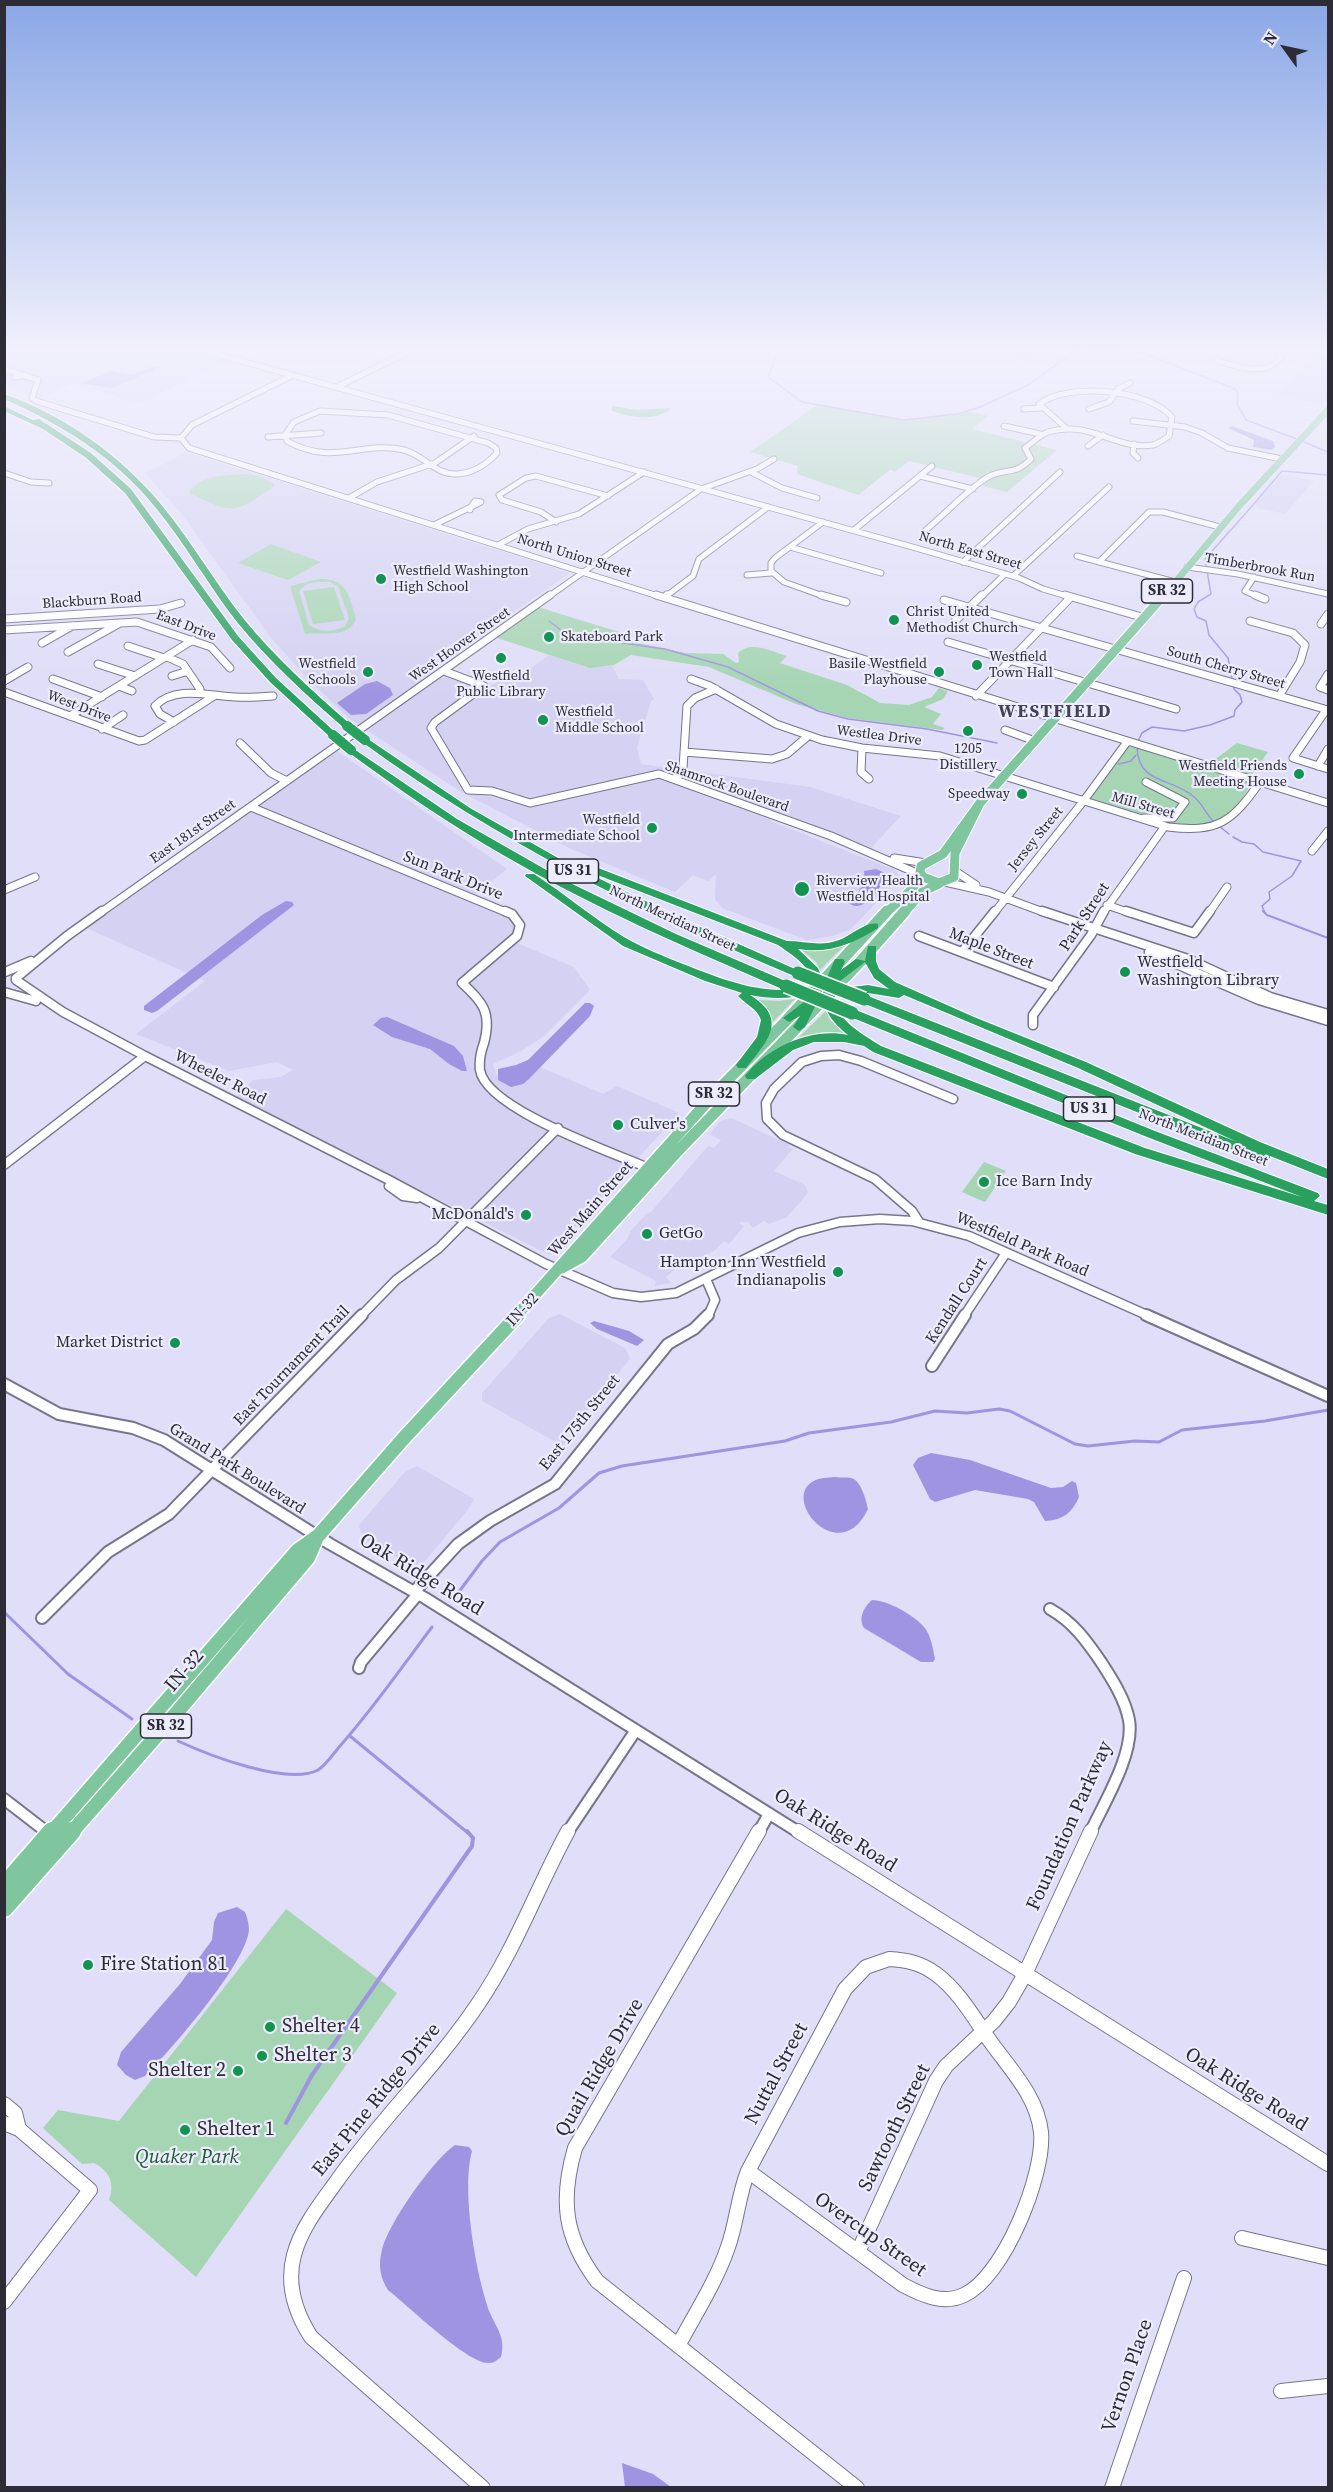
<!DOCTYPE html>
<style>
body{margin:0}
#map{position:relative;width:1333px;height:2492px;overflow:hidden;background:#e0def8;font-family:"Source Serif 4",serif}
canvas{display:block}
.frame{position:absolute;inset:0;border:6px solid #2d2c36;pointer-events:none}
.north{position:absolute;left:1255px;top:18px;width:60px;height:60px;-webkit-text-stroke:4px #edecfc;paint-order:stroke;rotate:303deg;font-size:16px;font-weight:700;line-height:24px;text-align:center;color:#2d2c36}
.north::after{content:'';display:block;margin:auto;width:21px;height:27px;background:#2d2c36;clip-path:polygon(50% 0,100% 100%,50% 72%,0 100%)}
</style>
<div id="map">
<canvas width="1333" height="2492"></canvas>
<div class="frame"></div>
<div class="north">N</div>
</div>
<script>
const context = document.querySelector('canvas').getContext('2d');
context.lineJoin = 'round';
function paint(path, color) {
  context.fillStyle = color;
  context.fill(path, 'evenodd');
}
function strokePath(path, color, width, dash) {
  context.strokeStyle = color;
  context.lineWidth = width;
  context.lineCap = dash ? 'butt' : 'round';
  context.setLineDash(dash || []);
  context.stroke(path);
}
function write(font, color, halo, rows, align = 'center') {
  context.font = font + ' "Source Serif 4",serif';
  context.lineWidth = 4.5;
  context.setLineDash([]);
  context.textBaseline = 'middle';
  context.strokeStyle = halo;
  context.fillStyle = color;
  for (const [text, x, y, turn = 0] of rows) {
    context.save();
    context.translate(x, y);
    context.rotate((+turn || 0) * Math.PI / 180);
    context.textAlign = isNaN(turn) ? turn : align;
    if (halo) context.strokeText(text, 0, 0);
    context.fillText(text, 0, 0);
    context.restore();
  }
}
paint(new Path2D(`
 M4,349H189L233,360L139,403L73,384L37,399L5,386Z
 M973,349H1047L1030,362Z
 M1315,353L1328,356V396L1322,404L1277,394Z
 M187,452L570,573L430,670L478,687H490L501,679L523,674L549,655L590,668L613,666L618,679L643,680L654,699L651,701L637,748L641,764L810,787L901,816L871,848L777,814L770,821L895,870L898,875V880L851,929L833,936L807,940L722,908L715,899L716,874L708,881L693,875L675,892L569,848L458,790L350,719L308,679L272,639L180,512L145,473Z
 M1282,474L1314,481L1285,514L1258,508L1255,504Z
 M337,751L507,869L476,894L518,911L523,927L517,943L574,967L590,990L544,1036L521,1051L493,1064L497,1076L522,1084L540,1067L603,1094L617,1086L679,1113L550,1255L235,1099L253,1080L281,1077L293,1070L277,1062L229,1071L136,1034L205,981L84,927Z
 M731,1118L790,1145L788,1147L793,1149L774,1171L805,1185L808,1193L787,1217L769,1224L764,1221L753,1228L748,1222H741L739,1224L744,1226L729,1244L724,1241L714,1251L688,1263H682L666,1277L671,1283L655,1286L656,1281L610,1257L628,1238L630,1232L646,1214L651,1212L708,1146L714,1148L721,1140L709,1134L721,1121Z
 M560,1314L625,1348L630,1359L566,1436L570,1439L563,1446L482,1401V1393L549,1318Z
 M417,1466L474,1499L466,1512L425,1561L415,1568L363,1538L359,1525L405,1472Z`), '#d4d1f2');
paint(new Path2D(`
 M819,404L904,420L968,411L988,416L972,429L1057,450L1007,492L983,486L988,480L909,461L895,472L890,470L858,495L797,474L798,466L750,452Z
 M246,474L258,476L273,483L274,486C234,514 234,515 189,493C198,475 228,475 246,474Z
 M271,544L321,562L288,580L238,563Z
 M319,579C347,578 349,595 356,619C348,639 321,632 305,634L290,586ZM316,582H330L338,587L349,618L345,626C334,632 320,633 309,625L299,591L305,585Z
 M334,587L345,620L313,624L303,591Z
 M538,607L632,636L628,641L685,653L723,654L736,663L739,662L738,653C752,640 770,651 787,656L780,663L847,685L880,703L909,705L932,697L939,688L948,691L943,699L924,707L941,714L933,724L945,728L942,730L848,718L796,704L709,667L631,655L614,665L590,668L497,638Z
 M1237,743L1268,752L1251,776L1209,764Z
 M1130,746L1252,783C1245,793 1239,806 1230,813C1198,842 1127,810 1088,798L1127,747Z
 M844,946L819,971L817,963L802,950H822Z
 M795,999L771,1024L768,1012L757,1000L779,1001Z
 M827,1010L829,1019L845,1035L820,1034L797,1039Z
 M984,1162L1006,1171L985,1202L962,1192Z
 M286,1909L397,1993L196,2277L109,2200C115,2184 110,2171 94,2163L82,2164L43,2128L58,2110L119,2121Z`), '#a5d5b2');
paint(new Path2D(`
 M613,406L636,410L672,408C658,421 633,418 615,412L611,410Z`), '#70c18b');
paint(new Path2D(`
 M155,366L158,367L153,371L111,388L81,383L112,371L131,375Z
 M1232,426L1273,441L1275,447L1271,450L1253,447L1254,440L1228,428Z
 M377,681L390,688L393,695L366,714L351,715L337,703L365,684Z
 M876,869L885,873L887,878C877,890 863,917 846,901L861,899L859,890L865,883L864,871Z
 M286,901L292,902L294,905L157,1011L152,1013L144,1010V1006L262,915Z
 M585,1003H590L594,1006L590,1016L529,1079L523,1084L511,1087L498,1080V1069L516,1065L528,1060Z
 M387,1017L454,1046L463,1056L467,1071H462L449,1064L430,1049L392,1037L373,1025L381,1018Z
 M594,1321L629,1331L644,1340L637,1346L597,1329L590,1323Z
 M931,1453L970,1460L1051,1488L1063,1487L1072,1481L1076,1483L1079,1497C1073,1512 1062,1521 1045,1521L1034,1502L1028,1499L975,1490L935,1502L930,1499L913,1465L918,1458Z
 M835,1477C840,1478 846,1477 851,1478C861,1480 866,1500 868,1509C840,1568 782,1501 812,1482C819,1477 828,1478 835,1477Z
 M872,1600C887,1600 914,1615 924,1627C931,1635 933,1649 935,1659L933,1662H921L864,1628C858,1618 864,1607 872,1600Z
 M237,1907L245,1912C247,1917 249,1924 249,1930C246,1964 171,2050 145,2076L135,2080L126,2075L117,2065L121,2052L180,1984L212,1940L214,1922L218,1913Z
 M455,2145L469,2147L472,2151C461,2189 476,2276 490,2313C497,2329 506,2338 501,2357C497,2360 494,2363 489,2363C469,2365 406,2304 388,2290C380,2278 378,2265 382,2250C388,2224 432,2161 455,2145Z
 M622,2463L653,2474L671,2487H625Z`), '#9e94e2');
strokePath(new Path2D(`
 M786,349L776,356L768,377L802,402L904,420L957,414L980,407L1030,384L1076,350L1143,353L1235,389L1238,393L1237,404L1246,420L1297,439
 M1304,442L1328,452
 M1246,513L1282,471L1328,475
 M549,621L567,635L665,649L728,667L818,711L848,719L927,729L997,743
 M1138,741L1142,733L1152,727L1184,731L1210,725L1234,716L1235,710L1242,702L1240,695L1234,689L1228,658L1209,635L1206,621L1197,617L1194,609L1198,602L1211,594L1205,559L1245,514
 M1137,747C1138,785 1172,777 1194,797C1203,804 1206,815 1215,823
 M1119,764L1131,761L1136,755
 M1219,826L1229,834
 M1233,837L1242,842L1254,844L1263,852L1301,861L1292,876L1269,892L1270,899L1262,906L1265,913`), '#9e94e2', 1.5);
strokePath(new Path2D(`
 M1263,911L1267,915L1328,938`), '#9e94e2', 2);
strokePath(new Path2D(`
 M455,1597L482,1561L500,1542L559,1508L599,1473L622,1466L785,1441L809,1433L891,1422L935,1411L967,1413L999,1409L1010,1411L1075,1444L1088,1446L1135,1441L1159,1442L1182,1430L1265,1421L1328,1410
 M4,1612L68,1674L132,1719
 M350,1736L468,1833
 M178,1741C208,1755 288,1786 318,1770C326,1765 334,1753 340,1746C373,1709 402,1667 432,1627`), '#9e94e2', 3);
strokePath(new Path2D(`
 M286,2123L312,2075L472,1846L473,1838L467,1831`), '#9e94e2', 4);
const minorFar4 = new Path2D(`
 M198,349L916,548L1019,578L1043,589L1070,597
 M1252,349L1283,353
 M1308,349L1328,353
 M1216,360C1232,365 1259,375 1274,364C1279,360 1283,354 1287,349
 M4,369L20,374
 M18,374L25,375L15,377Z
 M293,375L192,425L181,438L189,448L661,597
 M25,376L38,380L32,398L36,401L154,437L181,438
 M337,387L414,349
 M1024,409L1041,408
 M1089,409L1109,402L1118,389L1130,383
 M320,411L388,415L488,443L496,448L497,453C487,464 473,473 457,474C435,475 424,455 404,450C362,440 333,467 287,441L285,435L294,422Z
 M1133,421L1185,427L1202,433L1228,448L1282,459
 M1004,426L1040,434
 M268,437L321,433
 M1134,444L1133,453L1138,458
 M1088,446L1103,435
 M751,472L782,488L817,498
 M4,473L31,482L49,483
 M920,476L973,489
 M349,498L377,482L435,463L474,436
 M475,501L481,502L471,507Z
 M470,510L471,507
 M556,522L541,512L502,500L499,495L526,478L536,476L608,496
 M823,522L775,558L771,563V571L784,582L826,597
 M434,525L471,507
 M854,530L932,466
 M926,530C944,515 969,488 988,477C1006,467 1013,477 1031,459L1025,448C1032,443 1040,435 1048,432C1090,419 1117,451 1153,445C1158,444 1164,439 1169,436L1172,417C1148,389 1068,382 1039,404L1065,427
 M498,545L528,529L579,514L644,472
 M790,547L881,573
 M1077,556L1175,582
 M963,562L1060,472
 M1099,562L1149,512H1163L1220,527
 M1187,567L1238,574L1328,594
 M747,575L771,573
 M1013,576L1109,487
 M1254,577L1245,591L1259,597
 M548,597L701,489L757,469L774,459
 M665,597L693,576L699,559L768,507
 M981,597L1005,574`);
const minorFar3 = new Path2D(`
 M656,595L1328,803
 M821,595L846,602
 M1065,595L1145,618
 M1255,595L1265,599
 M665,597L667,595
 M944,600L1328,710
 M4,619L160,609L181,603
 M1250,621L1293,633L1305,645L1300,662L1279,696
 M956,623L955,621L982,595
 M1321,624L1328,614
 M4,630L137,622L211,647L230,668
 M948,642L1176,709
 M42,643L72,626
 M128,646L164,658
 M68,652L120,623
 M167,657L183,664L200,689V693
 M98,664L135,676
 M444,671L484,686L435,722L431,728L468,790L492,791L530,803L659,774L831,836L921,875
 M1328,674L1320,687L1328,690
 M172,676L188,671
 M53,679L102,697
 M691,679L710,686L776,724L822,740L862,748L940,756L1168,827C1218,833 1232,822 1260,782
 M4,681L28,667
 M119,686L132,691
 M4,692L139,741L145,740L214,696
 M976,696L1071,597
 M1324,713L1293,758L1328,769
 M70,716L193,640
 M174,722L160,714L155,706C175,685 210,696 235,697C248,698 261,697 273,696
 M102,729L123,715
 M1005,730L1035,741
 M240,743L271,773L287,781
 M862,748L861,772L869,779
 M684,752L772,759L787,754L808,736
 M1318,766L1328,749
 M674,779L682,773L683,768L687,706L695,698L716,689
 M251,807L508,913
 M1144,818H1173L1185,802L1146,782
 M1312,851L1328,831
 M894,858L926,863
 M955,871L976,885
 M945,882L989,892L1046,913
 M4,890L35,877
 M1107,905L1130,913
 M100,913L550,595
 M994,913L1082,803L1127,742
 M1103,913L1165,826
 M1209,913L1227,887`);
const minorFar2 = new Path2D(`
 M505,911L512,914L520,925L517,936L462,983C483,1002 492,1013 484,1043C481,1051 479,1061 480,1070C486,1109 612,1152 648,1168
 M1042,911L1188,959L1270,997L1328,1014
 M1126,911L1194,933L1210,911
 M919,936L1054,987
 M962,952L995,911
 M1149,952L1259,1000L1328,1021
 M5,972L31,961
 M16,978L67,936L102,911
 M16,980L63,1012L145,1056L389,1180L546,1264L613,1293L641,1297L676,1293L798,1233L840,1222L880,1219L912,1221L969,1236L1149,1316
 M4,992L36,1001
 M1033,1025V1015L1091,935L1104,911
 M4,1165L145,1056
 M389,1186L403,1196L417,1198
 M919,1222L912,1211L875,1179L783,1135L767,1119L766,1103L774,1089L802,1062L821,1056L839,1055L861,1061L953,1099
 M706,1279L715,1300L708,1316
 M361,1316L396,1280L439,1248L558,1128
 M964,1316L1006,1253`);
const minorFar1 = new Path2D(`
 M1146,1315L1328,1396
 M932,1366L965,1315
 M4,1384L59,1414L133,1428L164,1440L330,1544L425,1598L800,1833
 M414,1592L458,1544L490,1521L555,1484L668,1344L694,1329L708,1315
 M1050,1609C1073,1622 1086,1640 1101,1662C1112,1679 1125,1699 1129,1720C1135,1753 1104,1803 1090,1833
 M42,1618L108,1552L169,1514L362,1315
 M359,1668L361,1662L418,1594
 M4,1799L48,1833
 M567,1833L636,1730
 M758,1833L769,1814`);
const minor = new Path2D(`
 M46,1831L50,1834
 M759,1831L575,2148C560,2200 564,2237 597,2281L857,2488
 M798,1831L1328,2164
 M889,1959C907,1960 921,1963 936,1974C959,1991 974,2018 990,2041C1010,2069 1037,2096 1041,2132C1045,2174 1004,2277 964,2295C943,2305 922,2295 903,2285L748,2171L845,1989L866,1967Z
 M4,2104L15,2113L19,2129
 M4,2123L19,2129L90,2190L4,2302
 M1242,2238L1328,2258
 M858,2252L936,2081L946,2066L994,2021L1009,2002L1025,1974L1091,1831
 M678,2346C695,2314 716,2282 728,2247C737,2222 738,2196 748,2171
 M1281,2391L1328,2386
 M483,2488L311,2337C295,2312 286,2285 294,2255C301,2229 318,2207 334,2185C378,2122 435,2068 478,2004C515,1950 537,1888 568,1831
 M1112,2488L1184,2278`);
const majorFar4 = new Path2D(`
 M1163,597L1239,506L1328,410`);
const majorFar3 = new Path2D(`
 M980,803L955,853L954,877L939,883L923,877L920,872L921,866L943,854Z
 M980,803L1164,595
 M886,913L912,889L921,876
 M904,913L922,892L939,884`);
const majorFar2 = new Path2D(`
 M562,1268L582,1257L676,1153L860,962L905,911
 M516,1316L716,1092L784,1023L887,911`);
const majorFar1 = new Path2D(`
 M51,1833L297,1551L318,1536L403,1439L518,1315
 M71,1833L167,1724L308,1558L317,1537`);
const major = new Path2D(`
 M4,1886L52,1831
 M4,1908L72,1831`);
const highway = new Path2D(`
 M4,394C64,415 120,455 160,503C190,539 214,581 243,618C275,657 312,691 350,724V728H344C306,695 269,661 237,622C208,585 185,543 155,507C115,457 62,425 4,399Z
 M4,406L33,420L39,419L91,453L131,489L238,636L276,678L336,733V737H330L270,682L232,640L125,493L85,457L43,429L4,411Z
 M365,737L470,808L567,863V859H575L787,941C805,941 821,947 839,940C851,936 866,921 878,924V928C853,944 829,954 798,949L818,968L823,981L826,980L835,959H843L845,962L841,970L856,959L865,961L868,946H876V961L879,969L895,982L974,1017L1086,1062L1260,1142L1328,1169V1179L1270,1156V1161H1260L860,1002L858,999L864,995L868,996L1237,1142L1078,1068L904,995L899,998L868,993L835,995C834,1020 863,1034 881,1046L1145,1148L1302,1197L1147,1137L848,1016L846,1013L848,1010H856L1155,1131L1318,1193L1320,1196L1314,1201L1328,1205V1215L1135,1154L873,1052L864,1046L844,1042H814L793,1050L755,1079H747L745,1076C767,1047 812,1027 848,1035C833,1023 822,1010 823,990L805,1027L799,1031L793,1027L800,1016L789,1022L783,1018L809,998L810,994C790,999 770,999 750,995C789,1019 768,1041 746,1068H738L736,1065L757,1037L761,1020C757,1008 746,1005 738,996L742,993L705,981L623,946L525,876L526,874H534C565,894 593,918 624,937C643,948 663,956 683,964C725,980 766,998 812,986C812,966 793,956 778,945L569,864L689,922L804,973L802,976H794C637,910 499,842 362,742L360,740ZM865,962L874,978L889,989L868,985L835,989L836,984Z
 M351,747L457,819L564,880L676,934L790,983L792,986L786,990L782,989C687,948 592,907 503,855C449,824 398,789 348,752V748Z`);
strokePath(minorFar4, '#77758c', 7);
strokePath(minorFar3, '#77758c', 9);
strokePath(minorFar2, '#77758c', 11);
strokePath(minorFar1, '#77758c', 14);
strokePath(minor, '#77758c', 16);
strokePath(majorFar4, '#fff', 8);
strokePath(majorFar3, '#fff', 11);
strokePath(majorFar2, '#fff', 14);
strokePath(majorFar1, '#fff', 17);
strokePath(major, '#fff', 21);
strokePath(highway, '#fff', 2);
strokePath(minorFar4, '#fff', 5);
strokePath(minorFar3, '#fff', 7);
strokePath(minorFar2, '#fff', 8);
strokePath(minorFar1, '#fff', 10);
strokePath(minor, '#fff', 14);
strokePath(majorFar4, '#7fc69e', 7);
strokePath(majorFar3, '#7fc69e', 9);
strokePath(majorFar2, '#7fc69e', 11);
strokePath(majorFar1, '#7fc69e', 14);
strokePath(major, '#7fc69e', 18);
paint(highway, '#29a05d');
const highwayBridgeFar1 = new Path2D(`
 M347,726L365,740
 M333,735L351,750`);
const highwayBridge = new Path2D(`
 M798,973L864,999
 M786,986L852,1013`);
strokePath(highwayBridgeFar1, '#fff', 12, []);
strokePath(highwayBridge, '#fff', 16, []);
strokePath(highwayBridgeFar1, '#29a05d', 10);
strokePath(highwayBridge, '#29a05d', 13);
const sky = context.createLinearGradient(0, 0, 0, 698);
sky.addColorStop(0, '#8aa7e6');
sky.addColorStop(0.5, '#f1f0fc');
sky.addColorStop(1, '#f1f0fc00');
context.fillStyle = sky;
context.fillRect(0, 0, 1333, 698);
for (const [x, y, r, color] of [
 [381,579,6,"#129351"],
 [894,620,6,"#129351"],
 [549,637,6,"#129351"],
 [501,658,6,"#129351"],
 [977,665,6,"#129351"],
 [368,672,6,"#129351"],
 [939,672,6,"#129351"],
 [543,720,6,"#129351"],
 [968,731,6,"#129351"],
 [1299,774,6,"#129351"],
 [1022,794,6,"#129351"],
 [652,828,6,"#129351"],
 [802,889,8,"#129351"],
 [1125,972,6,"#129351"],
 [618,1125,6,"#129351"],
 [984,1182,6,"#129351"],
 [526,1215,6,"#129351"],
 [647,1234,6,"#129351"],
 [838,1272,6,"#129351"],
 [175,1343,6,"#129351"],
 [88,1965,6,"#129351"],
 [270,2027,6,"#129351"],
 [262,2056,6,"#129351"],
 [238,2071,6,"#129351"],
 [185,2130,6,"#129351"]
]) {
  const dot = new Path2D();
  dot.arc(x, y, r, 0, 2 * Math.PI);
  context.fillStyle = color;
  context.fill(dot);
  strokePath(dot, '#edecfc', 2);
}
write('14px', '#2d2c36', '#edecfc', [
 ["North East Street",970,551,16],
 ["North Union Street",574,556,17],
 ["Timberbrook Run",1260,568,10],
 ["Blackburn Road",92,601,-4],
 ["East Drive",186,626,21],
 ["West Hoover Street",460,645,-35],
 ["South Cherry Street",1226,668,16],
 ["West Drive",79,707,21],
 ["Westlea Drive",879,736,7],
 ["Shamrock Boulevard",727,787,19],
 ["Mill Street",1143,806,16],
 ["East 181st Street",193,832,-35],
 ["Jersey Street",1036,839,-51],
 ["North Meridian Street",672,919,25],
 ["North Meridian Street",1203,1138,21]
]);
write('14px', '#2d2c36', '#edecfc', [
 ["Westfield Washington",393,571],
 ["High School",393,587],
 ["Christ United",906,612],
 ["Methodist Church",906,628],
 ["Skateboard Park",561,637],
 ["Westfield",989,657],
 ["Town Hall",989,673],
 ["Westfield",356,664,"right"],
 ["Schools",356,680,"right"],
 ["Basile Westfield",927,664,"right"],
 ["Playhouse",927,680,"right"],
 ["Westfield",501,676,"center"],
 ["Public Library",501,692,"center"],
 ["Westfield",555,712],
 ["Middle School",555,728],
 ["1205",968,749,"center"],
 ["Distillery",968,765,"center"],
 ["Westfield Friends",1287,766,"right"],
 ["Meeting House",1287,782,"right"],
 ["Speedway",1010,794,"right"],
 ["Westfield",640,820,"right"],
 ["Intermediate School",640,836,"right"],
 ["Riverview Health",816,881],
 ["Westfield Hospital",816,897]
], 'left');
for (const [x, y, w] of [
 [1167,591,51],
 [573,871,51],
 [714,1094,51],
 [1089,1109,51],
 [166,1726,51]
]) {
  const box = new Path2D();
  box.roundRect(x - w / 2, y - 12, w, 24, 4.5);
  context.fillStyle = '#edecfc';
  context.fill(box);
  strokePath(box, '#2d2c36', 1.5);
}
write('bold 15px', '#2d2c36', null, [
 ["SR 32",1167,591],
 ["US 31",573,871],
 ["SR 32",714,1094],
 ["US 31",1089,1109],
 ["SR 32",166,1726]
]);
write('16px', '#2d2c36', '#edecfc', [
 ["Sun Park Drive",453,876,22],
 ["Park Street",1085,917,-57],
 ["Maple Street",991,949,21],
 ["Wheeler Road",220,1078,27],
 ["West Main Street",591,1209,-49],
 ["Westfield Park Road",1022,1245,23],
 ["Kendall Court",957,1301,-57],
 ["IN-32",523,1310,-47],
 ["East Tournament Trail",292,1366,-46],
 ["East 175th Street",580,1423,-51],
 ["Grand Park Boulevard",237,1469,32]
]);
write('16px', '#2d2c36', '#edecfc', [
 ["Westfield",1137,963],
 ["Washington Library",1137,981],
 ["Culver's",630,1125],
 ["Ice Barn Indy",996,1182],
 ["McDonald's",514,1215,"right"],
 ["GetGo",659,1234],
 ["Hampton Inn Westfield",826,1263,"right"],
 ["Indianapolis",826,1281,"right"],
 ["Market District",163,1343,"right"]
], 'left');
context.letterSpacing = '1.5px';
write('bold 18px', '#444257', '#edecfc', [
 ["WESTFIELD",1055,712]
]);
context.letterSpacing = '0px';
write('20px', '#2d2c36', '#edecfc', [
 ["Oak Ridge Road",421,1575,31],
 ["IN-32",185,1671,-50],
 ["Foundation Parkway",1070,1826,-66],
 ["Oak Ridge Road",835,1831,32],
 ["Quail Ridge Drive",600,2068,-60],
 ["Nuttal Street",777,2074,-62],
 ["Oak Ridge Road",1246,2090,32],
 ["East Pine Ridge Drive",377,2100,-51],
 ["Sawtooth Street",895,2128,-64],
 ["Overcup Street",870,2235,35],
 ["Vernon Place",1128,2376,-71]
]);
write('20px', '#2d2c36', '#edecfc', [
 ["Fire Station 81",100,1965],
 ["Shelter 4",282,2027],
 ["Shelter 3",274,2056],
 ["Shelter 2",226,2071,"right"],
 ["Shelter 1",197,2130]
], 'left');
write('italic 20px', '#1d5835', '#edecfc', [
 ["Quaker Park",187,2158]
]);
</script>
